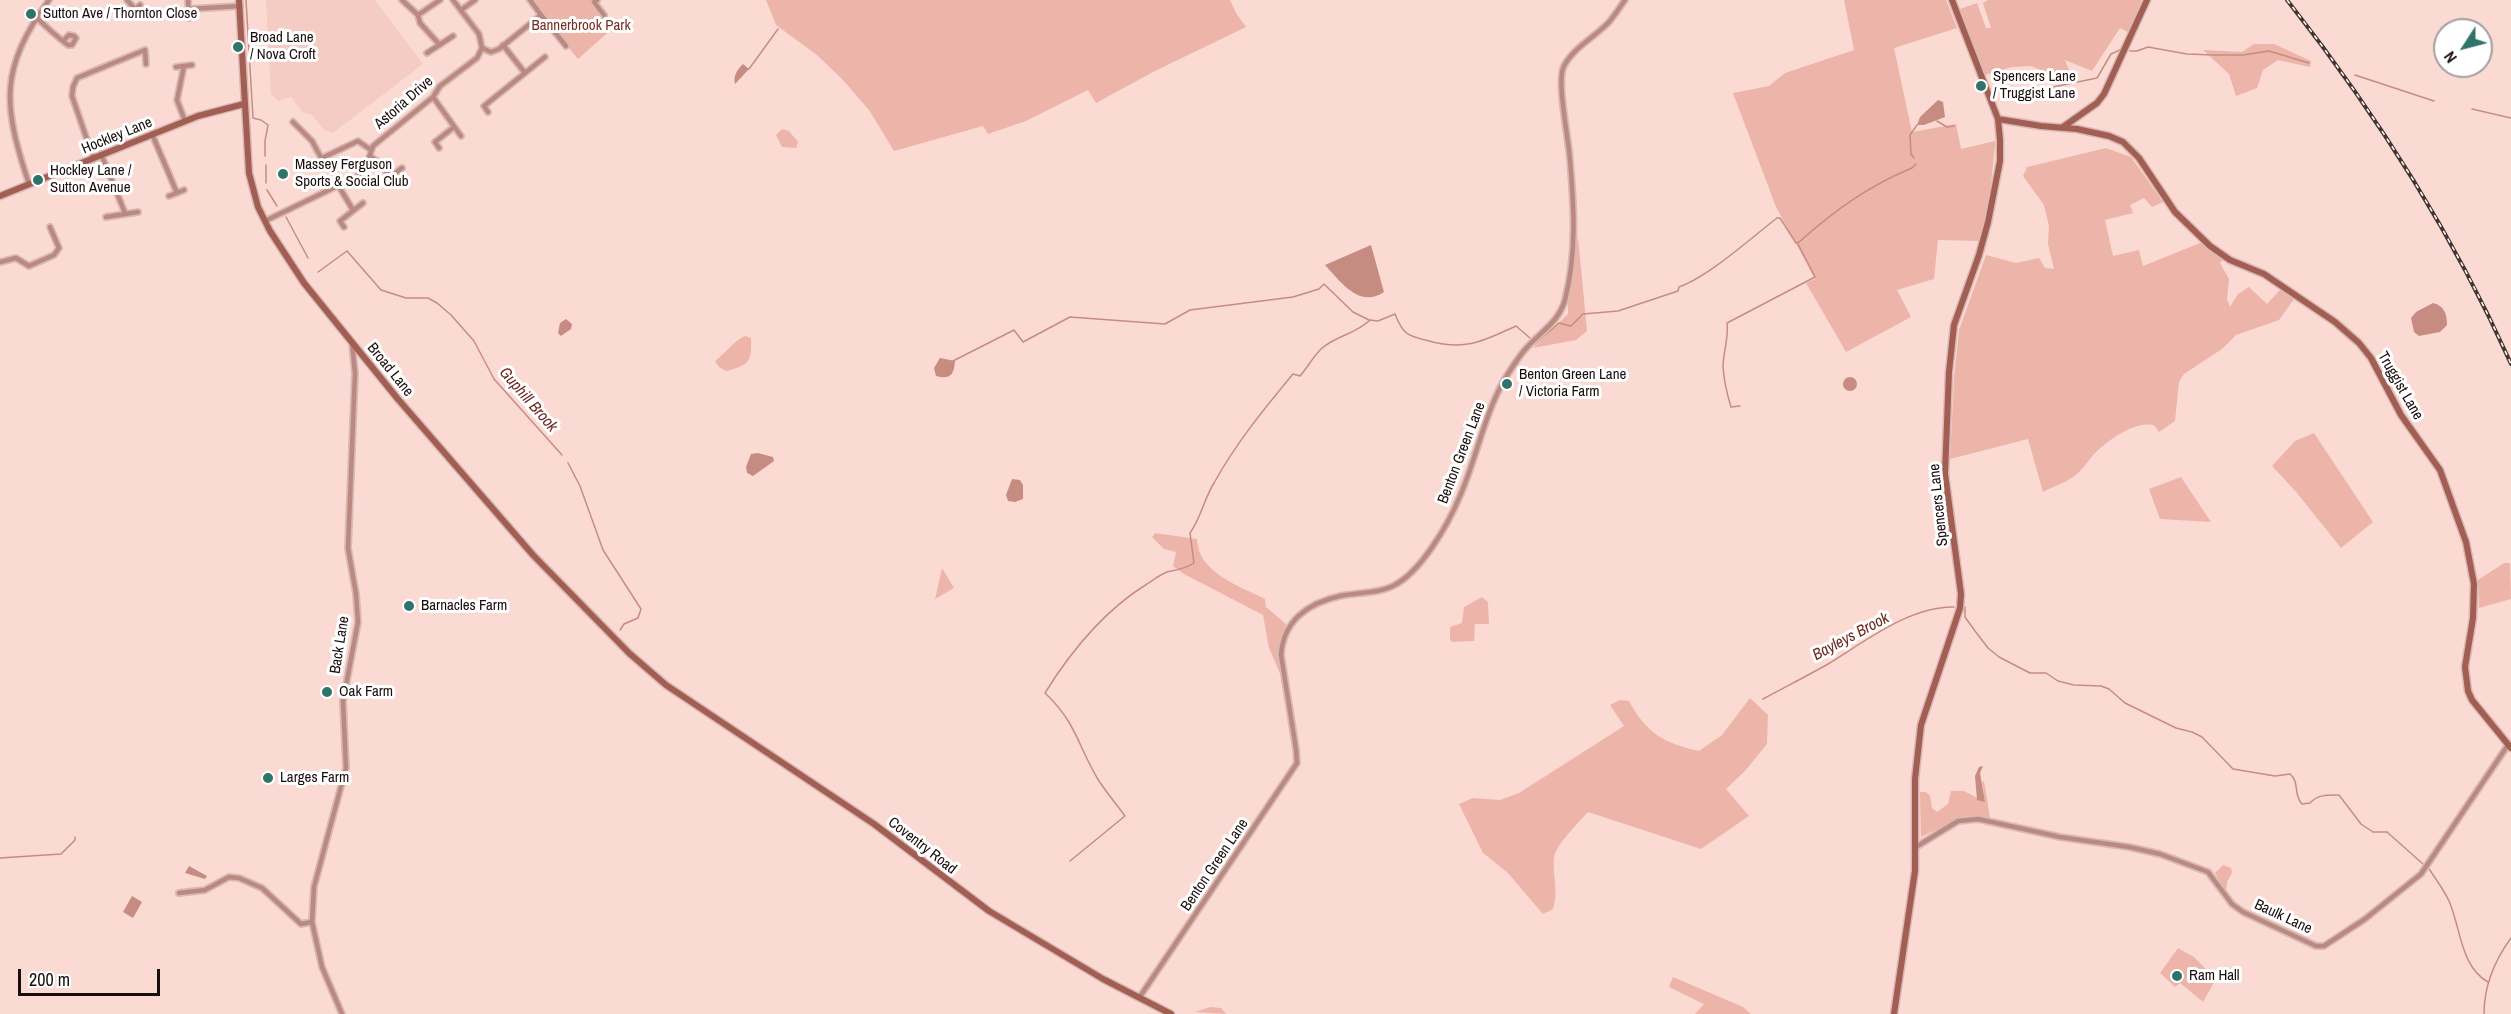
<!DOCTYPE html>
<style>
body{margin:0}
#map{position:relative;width:2511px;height:1014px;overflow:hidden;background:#fcdad4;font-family:"Archivo Narrow",sans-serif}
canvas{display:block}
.north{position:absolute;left:2433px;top:18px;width:60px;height:60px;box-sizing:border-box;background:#fff;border:2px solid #a39f9e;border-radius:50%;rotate:234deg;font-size:16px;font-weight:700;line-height:24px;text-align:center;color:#190e0c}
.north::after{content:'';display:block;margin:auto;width:21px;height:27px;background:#2f7468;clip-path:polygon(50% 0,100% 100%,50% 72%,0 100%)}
.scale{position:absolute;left:18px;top:969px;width:142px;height:27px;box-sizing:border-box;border:3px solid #190e0c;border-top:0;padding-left:8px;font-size:18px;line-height:21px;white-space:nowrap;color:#190e0c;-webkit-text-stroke:4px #fff;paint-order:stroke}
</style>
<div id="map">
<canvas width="2511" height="1014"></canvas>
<div class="north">N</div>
<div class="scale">200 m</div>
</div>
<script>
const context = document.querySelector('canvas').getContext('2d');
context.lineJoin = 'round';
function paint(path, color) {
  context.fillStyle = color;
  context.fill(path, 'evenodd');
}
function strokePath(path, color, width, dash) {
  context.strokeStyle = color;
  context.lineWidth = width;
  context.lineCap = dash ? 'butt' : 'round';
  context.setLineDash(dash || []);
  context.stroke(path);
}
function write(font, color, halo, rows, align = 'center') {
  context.font = font + ' "Archivo Narrow",sans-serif';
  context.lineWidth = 6;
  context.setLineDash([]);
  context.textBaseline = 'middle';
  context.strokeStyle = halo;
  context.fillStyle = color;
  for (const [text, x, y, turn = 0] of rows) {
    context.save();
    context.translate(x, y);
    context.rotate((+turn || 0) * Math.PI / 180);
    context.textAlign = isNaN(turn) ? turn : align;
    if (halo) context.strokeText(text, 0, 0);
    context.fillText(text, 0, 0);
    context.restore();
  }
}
paint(new Path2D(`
 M266,0H375L423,64L333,133L324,130L311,114L303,113L291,97L278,101L271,94Z`), '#f5ccc4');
paint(new Path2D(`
 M531,0H591L613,28L578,59Z
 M766,0H1230L1236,13L1246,27L1155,71L1096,103L1088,90L1026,121L988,134L983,126L894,151L869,110L843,80L817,55L776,25Z
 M1844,0H1946L1957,28L1894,48L1912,132L1956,124L1961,149L1995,141V145L1989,203L1978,241L1938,240L1934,279L1897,290L1911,317L1846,352L1806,283L1815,279L1776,207L1733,93L1769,86L1785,73L1854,50Z
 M1988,0H2142L2128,32L2120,28L2092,71L2065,60L2071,75L2051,74L2031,66L2012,67L1985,75L1960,9L1977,3L1986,28H1991L1983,3Z
 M2254,44H2274L2311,61L2310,67L2278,60L2263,70L2257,88L2236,96L2229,74L2203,50L2242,52Z
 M782,129L789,131L798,142L796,148L782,147L776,135Z
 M2106,148L2131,157L2163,202L2152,207L2144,198L2130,205L2133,213L2105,220L2113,256L2139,250L2143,266L2200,243L2223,259L2220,263L2229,279L2227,299L2230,307L2238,294L2249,287L2267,304L2280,290L2294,299L2279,320L2236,335L2222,349L2184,374L2179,382L2175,421L2159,432L2154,425C2134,421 2110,439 2096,452C2089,459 2084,468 2077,474C2068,482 2054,486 2043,492L2028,439L1950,459L1954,378L1959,330L1986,255L2016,263L2039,258L2045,268L2054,269L2048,244L2049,226L2044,205L2023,176L2027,167Z
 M1578,236L1587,331L1576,340L1533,348L1568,314V303Z
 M745,336L751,338C752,361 750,365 726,371L719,367L715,361C726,353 733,341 745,336Z
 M2314,433L2373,522L2341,548L2297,493L2272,466L2295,441Z
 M2181,477L2211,522L2160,519L2149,489Z
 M1155,533L1197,539C1197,572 1241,587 1265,599L1266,607L1286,624L1279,646L1282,678L1269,648L1263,615L1184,574L1173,566L1176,552L1164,549L1152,537Z
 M2504,563H2510L2511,599L2479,608L2478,580Z
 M942,568L954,588L935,599Z
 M1482,597L1488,602L1489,624H1475L1474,641L1453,642L1450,640V627L1462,623L1464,607Z
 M1750,698L1768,715L1767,744L1745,771L1726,789L1749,816L1701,849L1588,812C1579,822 1556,845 1554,857C1552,875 1559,891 1553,909L1543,914L1507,872L1483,853L1459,804L1473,798L1500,800L1519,793L1624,726L1610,705L1620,700L1629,701C1647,734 1664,743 1699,751L1722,735Z
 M1984,781L1990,818L1965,816L1921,837L1920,792H1926L1930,796L1932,808L1937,812L1948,804L1951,791H1964L1985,802L1982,782Z
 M2223,865L2231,868L2232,873L2227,882L2226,892L2215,873Z
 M2178,948L2194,957L2216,979L2203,1002L2180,983L2175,987L2160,973Z
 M1673,977L1743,1007L1751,1014H1695L1704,1004L1669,987Z
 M1210,1007L1221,1008L1226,1014L1195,1012Z`), '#edb4a9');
paint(new Path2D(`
 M743,64L749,69L735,84C733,76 737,70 743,64Z
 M1938,100L1943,102L1945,117L1924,125H1917L1920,117Z
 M1371,245L1384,292C1359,309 1340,281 1325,265Z
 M2433,303C2444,306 2447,313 2447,325L2440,332L2419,336L2414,332L2411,318L2416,312Z
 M566,319L572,324L571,329L561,336L558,333L560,323Z
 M940,358L955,361C954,375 950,380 936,376L934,368Z
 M1843 384a7 7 0 1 1 14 0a7 7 0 1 1-14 0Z
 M758,453L773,457L774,461L753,476L747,473L746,467L751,454Z
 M1012,479L1020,480L1023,485V499L1015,502L1008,501L1006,495Z
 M1983,766L1980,773L1985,802L1977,800L1975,776L1979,767Z
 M189,866L207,876L205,879L185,873Z
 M132,896L142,902L133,918L123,912Z`), '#c78c81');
strokePath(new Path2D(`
 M246,0L253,118L261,120L268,125L265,141V156
 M2130,51H2137L2148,47L2187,54L2213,55H2243L2269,51L2309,63
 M749,69L778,29
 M2355,75L2434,101
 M2014,95L2097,78L2111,54L2122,49
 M2472,109L2511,118
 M1937,121L1947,127L1954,126
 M1914,158L1911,154L1910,135L1917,125
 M266,183V165
 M267,190L277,206
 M286,217L308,258
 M318,272L347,251L381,290L406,298H428L437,303L451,315L474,341L494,379L562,455
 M1535,344L1559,323L1571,326L1583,314L1618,311L1678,291L1679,287C1708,277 1751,238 1777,218H1780L1796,243L1799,242C1834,211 1868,186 1912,168L1916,164
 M953,361L1014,330L1023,342L1070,317L1165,324L1190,310L1293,297L1319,289L1324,284L1353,312L1369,320
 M1740,406L1731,407C1727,394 1724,381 1723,367C1723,352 1729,338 1727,323L1815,277L1798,244
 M568,463L580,486L603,550L641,609L638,618L624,624L620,630
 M1965,607V617L1975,631L1988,648L1999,657L2030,673H2046L2058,681L2074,685L2101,686L2109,689L2125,703L2176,728L2192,732L2202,737L2233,769L2275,776L2290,774C2300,782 2293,795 2302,804L2310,803C2318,794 2329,795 2339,795L2361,824L2373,832H2387L2423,864
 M1763,699C1785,687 1807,676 1828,664C1864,642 1910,606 1954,607
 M0,858L61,854L75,840V837
 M1070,861L1125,816C1116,804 1107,793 1099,781C1078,747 1077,723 1045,693C1071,651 1105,610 1147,584C1153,580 1161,574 1167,572C1177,570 1185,569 1194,563L1190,533C1201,518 1204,499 1214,483C1236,443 1264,409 1293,374L1300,376C1307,368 1313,357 1321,349C1335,336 1356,334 1370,320L1378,321L1395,314C1403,335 1408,336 1429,341C1466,351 1483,341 1516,326L1530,338
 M2429,869C2436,879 2444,890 2449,901C2461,928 2460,966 2488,982
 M2484,1014C2484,987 2495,960 2511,938`), '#c78c81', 1.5);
const street = new Path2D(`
 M127,0L135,9
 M188,0L189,18
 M402,0L418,15L440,0
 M530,0L541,15
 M597,0L594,2L604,15
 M189,9L240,6
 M461,10L475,0
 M131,13L140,5
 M34,15C45,26 56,36 68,45H72L76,38L74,36L69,35L63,41
 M418,15L420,23L439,44
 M482,48L491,52L499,49L541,15L566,46
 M427,53L453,36
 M184,66L177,100L185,121
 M176,67L192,65
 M525,73L545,57
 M433,97L461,136
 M488,112L484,106L525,73L503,45
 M293,122L312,141L325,165
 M152,134L177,193
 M439,148L435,142L454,127
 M101,154L125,213
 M370,156L381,164L390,177L402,168
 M93,157L72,96L73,87L77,78L145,50L146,64
 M322,158L358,141L371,150
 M29,184C2,103 0,68 49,0
 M338,185L353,210
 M169,196L184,190
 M106,217L138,212
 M265,221L358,176L365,169L373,146L433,97L440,86L477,58L482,48L479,34L453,0
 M344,227L340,221L363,203
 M0,262L16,258L29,266L54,255L59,248L50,227
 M1916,847L1958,821L1978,819L2060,837L2129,847L2160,854L2208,872L2232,904L2243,912L2316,946H2324L2365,919L2421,874L2508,745
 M179,893L205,890L229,877L239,878L262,888L301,924L312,922
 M1139,998L1297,763L1296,749L1281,655C1283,621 1308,603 1340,596C1357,592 1377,594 1393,586C1421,572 1448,525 1460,496C1476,459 1484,417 1503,382C1509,372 1516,361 1523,352C1538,333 1558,324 1565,300C1577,253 1574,207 1570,160C1569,141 1556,80 1564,66C1573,48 1595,37 1609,22C1615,15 1620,7 1625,0
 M342,1014L322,967L312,922L314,887L346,768L343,701L358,622L356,594L348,548L355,373L352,343`);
const secondary = new Path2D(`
 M239,0L249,173L258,207L270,231L304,283L397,398L533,555L629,653L666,685L874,824L989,911L1103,979L1171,1014
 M1998,119L2041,126L2077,129L2109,136L2123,142L2139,158L2175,212L2210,246L2230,260L2264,274L2335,322L2359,343L2371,358L2401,415L2440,470L2466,542L2474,584L2473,618L2465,667L2468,691L2472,700L2511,748
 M2063,127L2097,103L2104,94L2147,0
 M0,196L198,116L244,104
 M1894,1014L1915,871V779L1921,725L1960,608L1961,594L1945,474L1949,372L1954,325L1979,255L1988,222L2000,161V140L1998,119L1952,0`);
strokePath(street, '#d8b9b4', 8);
strokePath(secondary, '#d8b9b4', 9);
strokePath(street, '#ba8a82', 4.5);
strokePath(secondary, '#a25e53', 6);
const rail = new Path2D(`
 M2287,0C2375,112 2453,234 2511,364`);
strokePath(rail, '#443532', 4);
strokePath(rail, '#fff', 1.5, [4.5]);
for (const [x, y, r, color] of [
 [31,14,6,"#2f7468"],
 [238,47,6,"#2f7468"],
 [1981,86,6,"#2f7468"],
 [283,174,6,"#2f7468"],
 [38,180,6,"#2f7468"],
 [1507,384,6,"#2f7468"],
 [409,606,6,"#2f7468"],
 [327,692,6,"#2f7468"],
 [268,778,6,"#2f7468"],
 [2177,976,6,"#2f7468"]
]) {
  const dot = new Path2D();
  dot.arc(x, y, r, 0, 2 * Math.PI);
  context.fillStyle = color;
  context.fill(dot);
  strokePath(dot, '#fff', 2);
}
write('15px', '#190e0c', '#fff', [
 ["Sutton Ave / Thornton Close",43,14],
 ["Broad Lane",250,38],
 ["/ Nova Croft",250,55],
 ["Spencers Lane",1993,77],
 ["/ Truggist Lane",1993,94],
 ["Massey Ferguson",295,165],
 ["Sports & Social Club",295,182],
 ["Hockley Lane /",50,171],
 ["Sutton Avenue",50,188],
 ["Benton Green Lane",1519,375],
 ["/ Victoria Farm",1519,392],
 ["Barnacles Farm",421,606],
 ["Oak Farm",339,692],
 ["Larges Farm",280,778],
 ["Ram Hall",2189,976]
], 'left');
write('15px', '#772f24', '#fff', [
 ["Bannerbrook Park",581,26]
]);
write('15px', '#190e0c', '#fff', [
 ["Astoria Drive",404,103,-41],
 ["Hockley Lane",117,136,-22],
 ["Broad Lane",390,370,51],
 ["Truggist Lane",2400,386,60],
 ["Benton Green Lane",1462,453,-69],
 ["Spencers Lane",1939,505,-96],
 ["Back Lane",340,645,-81],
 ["Coventry Road",922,846,38],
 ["Benton Green Lane",1215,865,-56],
 ["Baulk Lane",2283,917,25]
]);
write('italic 16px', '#70281e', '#fff', [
 ["Guphill Brook",528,400,49],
 ["Bayleys Brook",1851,637,-28]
]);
</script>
